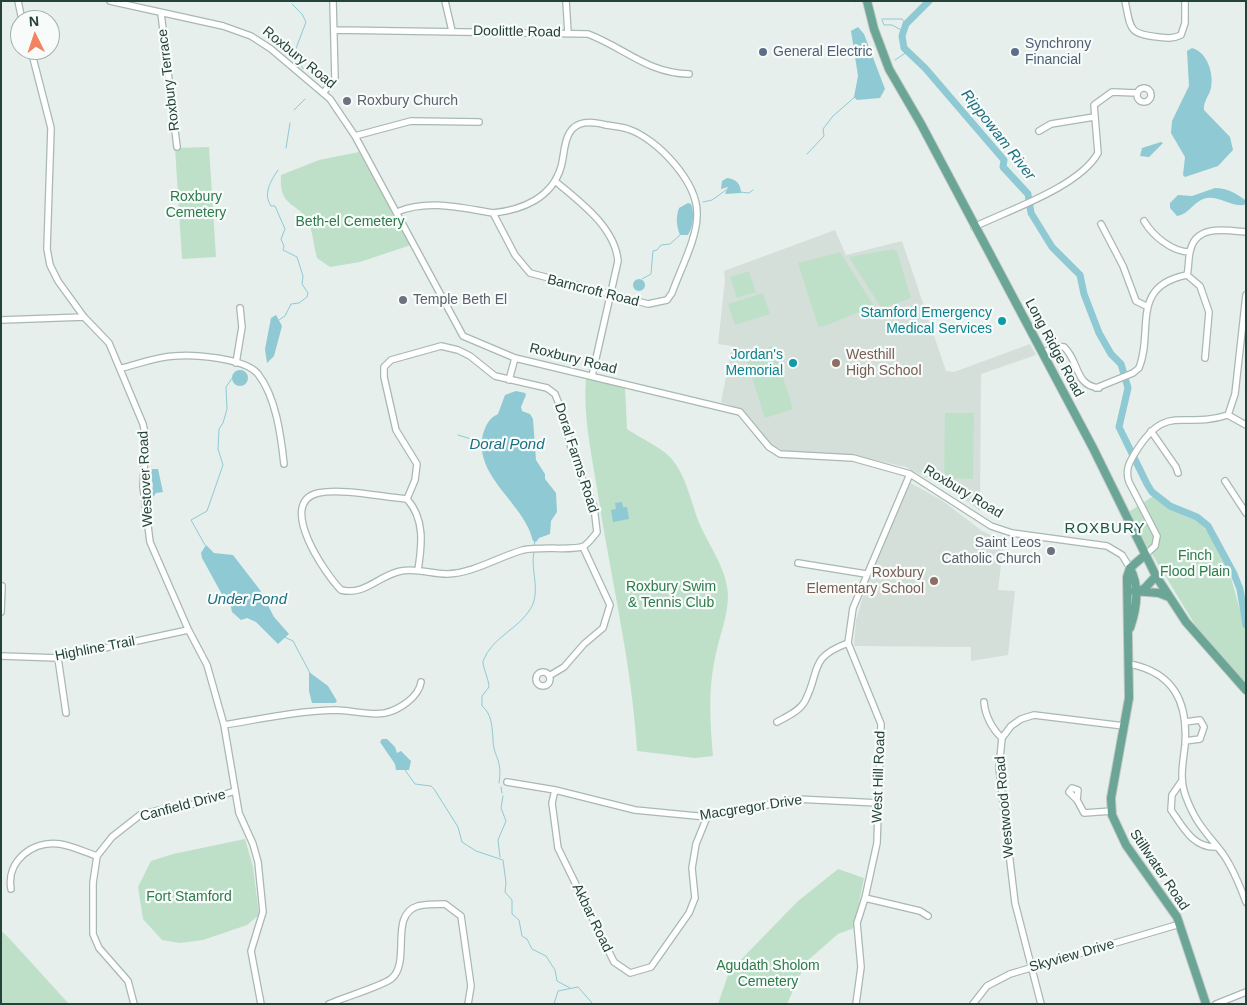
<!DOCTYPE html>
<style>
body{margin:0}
#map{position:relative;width:1247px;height:1005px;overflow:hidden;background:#e6efeb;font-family:Arial,sans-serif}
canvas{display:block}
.frame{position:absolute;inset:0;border:2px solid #24423a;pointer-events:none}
.north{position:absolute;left:10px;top:10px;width:50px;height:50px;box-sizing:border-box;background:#f7fbf9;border:1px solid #a3b1ad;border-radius:50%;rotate:356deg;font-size:14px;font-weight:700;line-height:20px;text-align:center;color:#24423a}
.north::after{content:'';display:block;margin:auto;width:18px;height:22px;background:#f4845f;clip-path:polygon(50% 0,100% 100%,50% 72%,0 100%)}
</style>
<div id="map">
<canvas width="1247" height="1005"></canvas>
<div class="frame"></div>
<div class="north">N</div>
</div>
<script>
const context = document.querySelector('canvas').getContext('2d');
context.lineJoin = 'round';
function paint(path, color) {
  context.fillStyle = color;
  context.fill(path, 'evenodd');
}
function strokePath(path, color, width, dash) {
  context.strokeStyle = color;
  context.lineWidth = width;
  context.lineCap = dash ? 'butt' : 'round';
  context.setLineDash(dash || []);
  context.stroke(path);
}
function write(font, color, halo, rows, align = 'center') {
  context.font = font + ' Arial,sans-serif';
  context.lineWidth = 4.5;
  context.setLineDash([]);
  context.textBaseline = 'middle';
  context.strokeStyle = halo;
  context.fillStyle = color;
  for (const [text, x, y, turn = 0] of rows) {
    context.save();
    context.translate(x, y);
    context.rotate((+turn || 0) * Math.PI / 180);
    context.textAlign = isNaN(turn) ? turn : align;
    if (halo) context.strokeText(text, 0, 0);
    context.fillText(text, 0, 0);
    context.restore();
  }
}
paint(new Path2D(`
 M835,230L846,255L902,241L946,371L954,372L1030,344L1036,355L981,374L980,511L957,494L906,467L851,455L785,452L770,443L741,409L721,402L732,346L718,344L725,280L724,271Z
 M909,482L943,501L982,531L1004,541L998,590L1015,591L1008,655L971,661V647L854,646L856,620L864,593Z`), '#d4dfda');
paint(new Path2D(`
 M209,147L216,257L182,259L175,148Z
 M359,152L411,245L360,262L330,267L317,258C314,247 313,234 309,223C300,202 278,209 281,175L319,160Z
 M893,249L897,252L911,298L882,309L849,257Z
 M840,252L874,306L822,327L818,326L798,263Z
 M749,271L756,292L737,298L730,277Z
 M763,293L770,314L735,325L728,304Z
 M773,346L793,409L765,418L745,356Z
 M586,378L625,387L627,429C640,438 657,445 669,456C686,473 691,503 700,525C710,547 727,570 728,595C728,618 719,636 715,658C708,690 710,723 713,756L695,758L637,751C632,663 610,576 597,488C591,452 583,414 586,378Z
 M945,413H974L973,479L944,478Z
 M1155,495L1190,513L1223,548L1246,633V683L1200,633L1127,513Z
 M245,839L253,867L259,915L247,925L203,940L180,943L162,940L143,919L138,887L151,861L173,854Z
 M838,869L864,878L854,928L838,934L806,962L787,1004H718L729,972L797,902Z
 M1,931L8,937L69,1004H1Z`), '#bfe0c8');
paint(new Path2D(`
 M858,27L864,34L885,89L880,98L857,100L854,97L858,76L851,31Z
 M1192,48C1207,52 1214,73 1211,88C1209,96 1203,102 1204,110L1230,137L1233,150L1218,166L1185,177L1183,175L1185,157L1171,133L1172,121L1189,86L1187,51Z
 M1161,142L1163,143L1149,157L1140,156L1142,148Z
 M727,178C736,179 741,184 741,193L725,194L728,187L721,189L722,181Z
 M1215,188C1227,188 1236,193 1245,200L1246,204C1234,209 1221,196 1207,198C1194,200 1190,214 1177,216L1170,208V203L1178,195L1192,196Z
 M688,203L691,204C695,213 693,227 688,235H680C676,225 676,217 679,208Z
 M633 285a6 6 0 1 1 12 0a6 6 0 1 1-12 0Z
 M276,315L282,326L274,356L267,363L265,349L271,318Z
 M232 378a8 8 0 1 1 16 0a8 8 0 1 1-16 0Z
 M516,391L525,393L526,395L521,407L522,411L530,414L533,419L536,460L545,474V479L556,493L557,512L551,521L550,534L539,538L536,542L533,541C525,503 473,477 483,434C486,425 489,418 498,414L505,395Z
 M153,469H158L163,492L156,493L149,503L153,486L150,470Z
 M622,502L623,507H627L629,519L613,522L611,510L616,509L615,503Z
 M206,545L214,553L233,555L260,590L274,617L289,634L278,644L256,622L247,618L241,620L232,612L229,598H224L202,558L201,553Z
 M309,672L328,686L337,701L335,703H312L309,691Z
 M382,739H387L395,747L397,753L401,751L411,761L409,770H396L395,764L380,742Z`), '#8ec9d4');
strokePath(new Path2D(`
 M854,1L855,2
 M292,4L302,14L306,22L295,51L303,69
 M882,19H902L906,24
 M882,20L884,25H892L903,31
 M895,60L907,52
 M294,110L305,99
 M286,148L290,123
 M807,154L824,136L823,129L833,116L856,96
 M278,170C270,182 263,194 271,206H275L285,229L281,239L284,246L283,250L297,257L303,276L302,284L308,293L307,297L299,303L291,304L285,316L279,320
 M740,192L749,193L753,190
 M703,202L712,200L729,188
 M642,279L651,274L653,251L657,250L661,245L670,244L680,235
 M458,435L481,442
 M205,545L191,520L207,511L223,465L218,449L219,429L223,423L227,409L226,387L233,377
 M534,545L535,541
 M284,637L293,641L310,673
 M405,770L415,784L431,786L434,789L458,827L462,842L476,851L503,860L506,883L505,892L512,900V914L519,920L522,936L527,939L532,949L546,956L555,970L557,981L570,988
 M499,783C503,759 493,757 493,739C492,727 492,714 482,706V696L489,687C489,680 482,665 483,661C492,637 519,629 531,608C541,590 530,570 534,552
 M501,787L502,793
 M500,857L498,840L506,821L501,808L503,796
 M554,1004L558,991L578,987L593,1004`), '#8ec9d4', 1);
strokePath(new Path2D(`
 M929,1L906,24L902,36L904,48L925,68L1004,160L1003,167L1028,194L1031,213L1052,247L1080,275L1084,294L1099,333L1111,354L1121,364L1128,388L1119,427L1147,484L1152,492L1170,506L1197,517L1208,526L1234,574L1240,589L1246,625`), '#8ec9d4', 7);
const minor = new Path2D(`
 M18,1L22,20
 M110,1L223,26L251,36L271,49L330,99L355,136L463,336L515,358L740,412L769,447L780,454L853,458L910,474L991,526L1012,533L1107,546L1122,555L1130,568
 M445,1L452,31
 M566,1L568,33
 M1125,1C1131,29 1128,34 1158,37C1167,38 1173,39 1181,35L1185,23V1
 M161,13L177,147
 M335,30L588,34C625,48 647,73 689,74
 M31,50L51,128L47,249L50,265L58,281L84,317L109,343L143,424L146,438L143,486L150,542L188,629L207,665L224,725L239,813L253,844L258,862L263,912L251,951L261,1004
 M1137 95a7 7 0 1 1 14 0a7 7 0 1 1-14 0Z
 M323,93L335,79L333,1
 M1039,131L1051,124L1094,117
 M355,136L411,121L479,122
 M555,181C579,201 615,227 618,261L592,376
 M397,212C428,199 461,208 493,213L515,255L530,273L648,304L667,300L672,293C680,270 698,237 697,213C697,182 658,139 628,129C621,127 613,126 606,125C598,123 588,121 580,124C563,130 565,154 561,167C552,198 522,210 493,213
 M1144,221C1153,236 1172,252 1190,252
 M1101,224L1123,266L1136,301L1148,307
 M974,227C1009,210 1079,187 1098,153L1094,105L1112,92L1137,93
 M1187,275L1200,286L1209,312L1205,358
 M1,320L84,317
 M441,346L458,350L470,356L495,376L547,388L555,394L563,414L573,456L594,507L597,532C593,537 589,543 584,546C575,551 539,546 523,550C498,557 474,573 447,574C431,574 417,568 401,571C379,575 365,596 341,590C326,575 276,503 318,493C343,488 381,497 407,499L415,480L417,464L396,430L384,377V367L391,360Z
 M1043,353L1056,346L1064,347C1080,362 1074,385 1099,388
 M236,363L242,327L240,308
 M122,368C138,364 156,357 174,356C193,354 245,358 258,374C276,397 281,436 284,464
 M509,380L515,358
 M1096,388L1133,373L1139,368C1154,332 1129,286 1187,275C1189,268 1188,260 1190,252C1195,224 1225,230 1246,232
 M1228,415L1246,425
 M1151,431L1176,467L1178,473
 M1225,481L1246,513
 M407,499C425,519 422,545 418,570
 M1145,555L1155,546L1157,536L1129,482C1125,470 1129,463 1135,453C1167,401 1181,430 1228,415L1235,394L1246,295
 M798,563L866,574
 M1,612L2,586
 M1,656L58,658L188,630
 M58,658L66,713
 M1130,664C1174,673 1188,702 1185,745C1183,764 1179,779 1186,797C1196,824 1207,833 1223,854C1233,868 1240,886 1246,902
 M536 679a7 7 0 1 1 14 0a7 7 0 1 1-14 0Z
 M549,676L564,667L584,644L603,628L610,605L583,547
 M984,702C985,715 992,729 1002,738
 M777,722C786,717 800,711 805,701C821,670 808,658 848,643
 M224,725C261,719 297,711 335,710C351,710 369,716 385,713C399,710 419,697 421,682
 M1185,741L1200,739L1204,727L1200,720L1185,722
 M507,782L555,790L635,810L707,817L796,799L879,803
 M1181,782L1172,795L1171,810C1183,827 1193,848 1216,847
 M555,790L552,803L558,848L614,962L630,973L651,967L689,913L695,898L692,868L696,844L707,817
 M1077,800L1078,790L1072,788L1069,792L1077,800L1084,813L1112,811
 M11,889C6,861 33,840 60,844C72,846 85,852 97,856
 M865,898L920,911L928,916
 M134,1004L128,981L99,948L93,934V883L97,856L112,837L140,815L160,810L181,808L235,791
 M329,1004C342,998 382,986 391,979C412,962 388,915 418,906C426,904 436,904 445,904L461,916L471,986L468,1004
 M856,1004L861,967L857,923L865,898L877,843L881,724L848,643L853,608L910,474
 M973,1004L987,986L1010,974L1180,924
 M1041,1004L1015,903L999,768L1002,738L1011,726L1021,719L1034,715L1124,726
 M1216,1004L1246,992`);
const major = new Path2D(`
 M867,1L874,29L889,69L921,124L1093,448L1156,576L1186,622L1246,690
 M1145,555L1130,568L1127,577L1129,698L1111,798L1112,815L1126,845L1177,917L1206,1004
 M1134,591L1159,593L1169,597
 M1138,592L1145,588L1156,576
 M1130,628C1137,608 1140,587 1130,568`);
strokePath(minor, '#a8b8b2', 8);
strokePath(major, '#c2cac8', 10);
strokePath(minor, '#fff', 5.5);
strokePath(major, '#6aa596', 8);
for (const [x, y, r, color] of [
 [763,52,5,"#5c6f8a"],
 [1015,52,5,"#5c6f8a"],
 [347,101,5,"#6b7280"],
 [403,300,5,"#6b7280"],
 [1002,321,5,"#0f9aa8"],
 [793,363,5,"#0f9aa8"],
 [836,363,5,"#8d6e63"],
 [1051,551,5,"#6b7280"],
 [934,581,5,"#8d6e63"]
]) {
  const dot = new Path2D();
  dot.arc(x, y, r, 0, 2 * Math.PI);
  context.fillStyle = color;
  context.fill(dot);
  strokePath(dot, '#f7fbf9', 2);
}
write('14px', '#24423a', '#f7fbf9', [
 ["Doolittle Road",517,32,1],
 ["Roxbury Road",299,58,39],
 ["Roxbury Terrace",169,80,-97],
 ["Barncroft Road",593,291,14],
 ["Long Ridge Road",1054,348,62],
 ["Roxbury Road",573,359,14],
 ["Doral Farms Road",576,458,72],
 ["Westover Road",146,479,-93],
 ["Roxbury Road",963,492,31],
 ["Highline Trail",95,649,-11],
 ["West Hill Road",879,777,-88],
 ["Canfield Drive",183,806,-15],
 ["Westwood Road",1005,807,-95],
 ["Macgregor Drive",751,808,-9],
 ["Stillwater Road",1159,870,56],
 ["Akbar Road",592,918,64],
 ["Skyview Drive",1072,956,-16]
]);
write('14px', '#4e5e75', '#f7fbf9', [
 ["Synchrony",1025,44],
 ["Financial",1025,60],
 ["General Electric",773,52]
], 'left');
write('14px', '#5b616d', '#f7fbf9', [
 ["Roxbury Church",357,101],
 ["Temple Beth El",413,300],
 ["Saint Leos",1041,543,"right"],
 ["Catholic Church",1041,559,"right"]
], 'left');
write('14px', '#2d7a4b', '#f7fbf9', [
 ["Roxbury",196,197],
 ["Cemetery",196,213],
 ["Beth-el Cemetery",350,222],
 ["Finch",1195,556],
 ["Flood Plain",1195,572],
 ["Roxbury Swim",671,587],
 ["& Tennis Club",671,603],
 ["Fort Stamford",189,897],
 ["Agudath Sholom",768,966],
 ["Cemetery",768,982]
]);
write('14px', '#0d838f', '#f7fbf9', [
 ["Stamford Emergency",992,313],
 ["Medical Services",992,329],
 ["Jordan's",783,355],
 ["Memorial",783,371]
], 'right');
write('14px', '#785e54', '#f7fbf9', [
 ["Westhill",846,355],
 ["High School",846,371],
 ["Roxbury",924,573,"right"],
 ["Elementary School",924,589,"right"]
], 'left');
write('italic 15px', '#1c6f80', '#f7fbf9', [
 ["Rippowam River",998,135,52],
 ["Doral Pond",507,445],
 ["Under Pond",247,600]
]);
context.letterSpacing = '1px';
write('15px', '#1f5548', '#f7fbf9', [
 ["ROXBURY",1105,529]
]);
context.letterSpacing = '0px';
</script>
